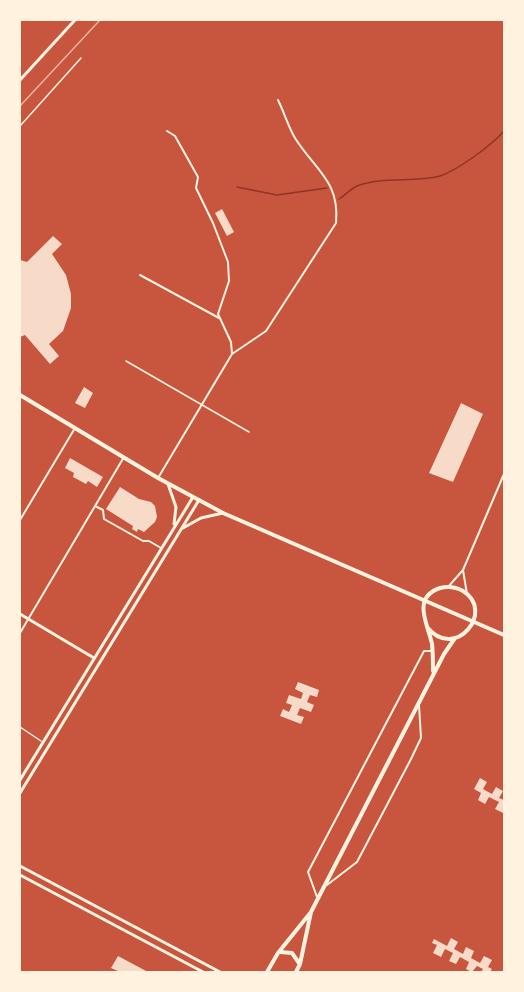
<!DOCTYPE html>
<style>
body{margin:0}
#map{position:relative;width:524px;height:992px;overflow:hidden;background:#c8553d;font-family:"Fira Sans Condensed",sans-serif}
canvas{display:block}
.frame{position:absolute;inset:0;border:21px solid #fff3e0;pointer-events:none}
</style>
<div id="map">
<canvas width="524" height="992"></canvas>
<div class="frame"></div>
</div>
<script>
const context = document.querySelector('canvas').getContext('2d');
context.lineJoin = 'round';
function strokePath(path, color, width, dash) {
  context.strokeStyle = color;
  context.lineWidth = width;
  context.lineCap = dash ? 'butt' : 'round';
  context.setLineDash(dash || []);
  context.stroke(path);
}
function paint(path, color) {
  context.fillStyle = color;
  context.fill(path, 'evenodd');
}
strokePath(new Path2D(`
 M237,187L277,195L327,188
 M339,199C345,195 351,189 357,186C383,176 413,183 440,176C458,170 492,145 504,131`), '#8f3625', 1.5);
paint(new Path2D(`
 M222,209L234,232L227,236L215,213Z
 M53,236L62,244L52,254L66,275L71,294V308L63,331L49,344L59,356L50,364L25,335L20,337V260L27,262Z
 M84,387L93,393L85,408L75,403Z
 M461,403L483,414L453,482L429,473Z
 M70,458L103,477L97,487L88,481L86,484L73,477L74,473L65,468Z
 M120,487L139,499L151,502L155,506L157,517L155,522L144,532L138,529L137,532L132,529L133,526L106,509Z
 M298,682L319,690L317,697L310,695L307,702L314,705L311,712L300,708L297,715L304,717L301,724L280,716L283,709L289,712L292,705L286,703L289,695L301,699L303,693L295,689Z
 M480,778L487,782L483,789L492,794L496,787L503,791L499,798L504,800L503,813L495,809L499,802L489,797L485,804L478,800L481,793L474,789Z
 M451,938L458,942L454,949L463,954L466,947L474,951L471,958L480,963L484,956L492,960L488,967L492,969L490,972H481L483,969L477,966L472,972L466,969L469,962L460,957L456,964L449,961L453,953L445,949L441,957L433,953L437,945L432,943L434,939L447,946Z
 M118,956L148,972H120L111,968Z`), '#f7dbc8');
strokePath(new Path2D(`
 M20,126L81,58
 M126,361L249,432
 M20,727L41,741`), '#fff3e0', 1.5);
strokePath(new Path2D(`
 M167,131L175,136L198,177L196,188L213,223L228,262L229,281L218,314L231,342L232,354
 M140,275L219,318
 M158,478L232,354L266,331L336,223C340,181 315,170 295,138C288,126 284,112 278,100
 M95,506L103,510L104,519L143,541H149L161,548
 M20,520L75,428
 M463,570L467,594
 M448,587L463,570L504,474
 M20,633L124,457
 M327,885L357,862L411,759L421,738L419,705
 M317,897L308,872L424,651H433`), '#fff3e0', 2);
strokePath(new Path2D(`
 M20,614L94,658
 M20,866L220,972
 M20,875L203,972`), '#fff3e0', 3);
strokePath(new Path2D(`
 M20,80L75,20
 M168,484L176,507L174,524
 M183,528L201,518L223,513
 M20,780L193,497
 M20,793L199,500`), '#fff3e0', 3);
strokePath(new Path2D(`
 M20,395L158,478L223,513L504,635
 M427,627C455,662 496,611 463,591C456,587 448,586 440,588C411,598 428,624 432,644C433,653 433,662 433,671
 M280,952L292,953L299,963
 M267,972L278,953L311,912L444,654L455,638
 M296,972L300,964L311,912`), '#fff3e0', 4);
strokePath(new Path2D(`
 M20,106L100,20`), '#e9b49f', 1.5);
</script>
